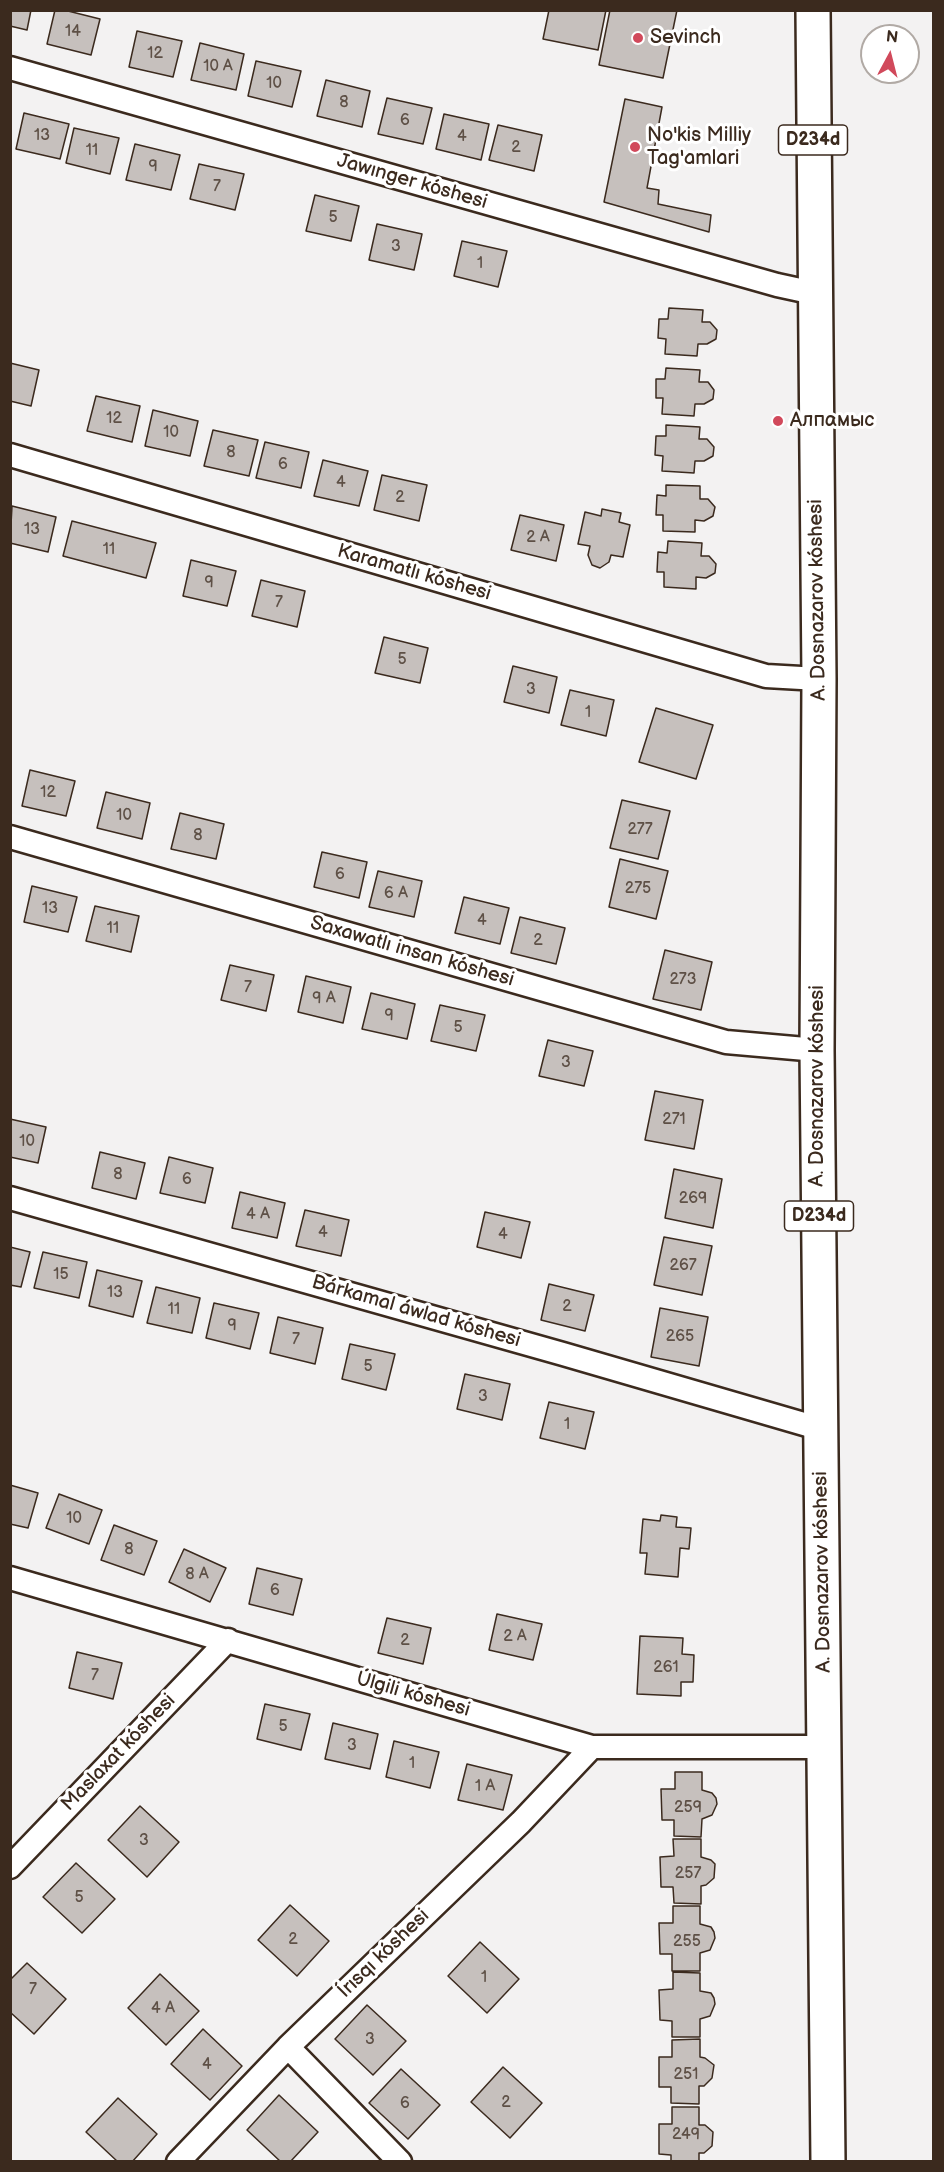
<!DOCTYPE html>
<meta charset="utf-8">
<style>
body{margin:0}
#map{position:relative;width:944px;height:2172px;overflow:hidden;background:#f3f2f2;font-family:"Balsamiq Sans",sans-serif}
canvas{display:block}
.frame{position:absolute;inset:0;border:12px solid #3b2a1e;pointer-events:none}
.north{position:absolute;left:860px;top:24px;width:60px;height:60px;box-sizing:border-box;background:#fff;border:2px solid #b1aaa5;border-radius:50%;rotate:7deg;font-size:16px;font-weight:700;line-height:24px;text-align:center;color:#3b2a1e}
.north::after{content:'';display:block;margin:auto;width:21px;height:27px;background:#d1495b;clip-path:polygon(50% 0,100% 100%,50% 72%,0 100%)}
</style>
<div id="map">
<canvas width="944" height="2172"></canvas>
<div class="frame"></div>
<div class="north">N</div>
</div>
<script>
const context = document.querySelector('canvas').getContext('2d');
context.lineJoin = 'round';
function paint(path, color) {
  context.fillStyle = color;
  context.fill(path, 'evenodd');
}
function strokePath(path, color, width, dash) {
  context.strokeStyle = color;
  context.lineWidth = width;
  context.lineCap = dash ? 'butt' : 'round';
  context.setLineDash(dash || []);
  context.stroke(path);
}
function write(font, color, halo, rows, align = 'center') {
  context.font = font + ' "Balsamiq Sans",sans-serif';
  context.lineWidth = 6;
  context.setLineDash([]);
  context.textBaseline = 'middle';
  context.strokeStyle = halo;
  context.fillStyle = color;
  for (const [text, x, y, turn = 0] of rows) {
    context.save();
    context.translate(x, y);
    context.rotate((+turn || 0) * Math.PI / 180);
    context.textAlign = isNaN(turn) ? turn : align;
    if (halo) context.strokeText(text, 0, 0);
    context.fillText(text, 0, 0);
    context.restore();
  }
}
const building = new Path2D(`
 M10,10H31L27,30L10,26Z
 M55,10H64L100,19L91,55L47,44Z
 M549,10H606L598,50L543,39Z
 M610,10H677L663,78L599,65Z
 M137,31L182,41L173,77L129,67Z
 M200,43L244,54L236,90L191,80Z
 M256,61L301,71L292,107L248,96Z
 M326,80L370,91L362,127L317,116Z
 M387,98L432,108L423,144L378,134Z
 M625,99L662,107L647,188L659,190L658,204L711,215L709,232L604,202Z
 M24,113L69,124L60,159L16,149Z
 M444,114L489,124L481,160L436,149Z
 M498,125L542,135L534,171L489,160Z
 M74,128L119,138L110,174L66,163Z
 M135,144L180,155L171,190L126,180Z
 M199,164L244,174L235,210L190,199Z
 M315,195L359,206L351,241L306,231Z
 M377,224L422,234L414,270L369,260Z
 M462,241L507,251L498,287L454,276Z
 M669,308L703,310L702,322H710L717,330L716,339L707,344H698L697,356L665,354L666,339L658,338L659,319H668Z
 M10,363L39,370L31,406L10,401Z
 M666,368L700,370L699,382H708L714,390L713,399L704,404H695L694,416L662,414L663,398H656V379H665Z
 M96,396L140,406L132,442L87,431Z
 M153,410L198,421L190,456L145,446Z
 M666,425L700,427L699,439H707L714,447L713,456L704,461H695L694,473L662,471L663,456L655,455L656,436H666Z
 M213,430L258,440L249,476L204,466Z
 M265,442L309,452L301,488L256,478Z
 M323,460L368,471L359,506L314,496Z
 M382,475L427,485L419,521L374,510Z
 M666,485L700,486V499H708L715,507L713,516L704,521L695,520V532L663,531V515H656L657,495L666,496Z
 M12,506L56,517L48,552L10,543Z
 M602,509L621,513L619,522L630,525L623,557L611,555L609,562L600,568L592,565L588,555L590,546L578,544L585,512L601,516Z
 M520,515L564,525L556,561L511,550Z
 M72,521L156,543L146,578L63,556Z
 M668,541L702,543L701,556H709L716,564L715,573L706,578L696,577V589L664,587V572H657L658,552L667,553Z
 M191,560L236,571L227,606L183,596Z
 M261,580L305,591L297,627L252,616Z
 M384,637L428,648L420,683L375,673Z
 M513,666L557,677L549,713L504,702Z
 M570,690L614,700L606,736L561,725Z
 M656,708L713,725L696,779L639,762Z
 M30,770L75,781L66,816L22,806Z
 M106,792L150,803L142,839L97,828Z
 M622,800L670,811L658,859L610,848Z
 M180,813L224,824L216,859L171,849Z
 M322,852L367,862L359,898L314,887Z
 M620,859L668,871L656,919L609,907Z
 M378,871L422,881L414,917L369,907Z
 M32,886L77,897L68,932L24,922Z
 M464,897L509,908L500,944L455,933Z
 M95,906L139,916L131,952L86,941Z
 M520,917L565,928L556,964L511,953Z
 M665,950L712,962L701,1010L653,999Z
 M230,965L274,975L266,1011L221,1000Z
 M306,976L351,987L343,1023L298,1012Z
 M371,993L415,1004L407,1039L362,1029Z
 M440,1005L485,1015L476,1051L431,1041Z
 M548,1040L593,1051L584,1086L539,1076Z
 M655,1091L703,1100L694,1149L645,1140Z
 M10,1119L46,1127L38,1163L10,1157Z
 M100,1152L145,1163L136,1199L92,1188Z
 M169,1157L213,1168L205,1203L160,1193Z
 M674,1169L722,1179L713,1228L665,1218Z
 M240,1192L285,1203L277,1238L232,1228Z
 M305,1210L349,1220L341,1256L296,1246Z
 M485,1212L530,1222L521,1258L477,1247Z
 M664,1237L712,1246L702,1295L654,1285Z
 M10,1247L30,1252L21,1287L10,1285Z
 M43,1252L87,1262L79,1298L34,1288Z
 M97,1270L142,1281L133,1317L89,1306Z
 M549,1284L594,1295L585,1331L541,1320Z
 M156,1287L200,1298L192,1333L147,1323Z
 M214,1303L259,1313L250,1349L206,1338Z
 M660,1308L708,1317L699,1366L651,1357Z
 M278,1317L323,1328L315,1364L270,1353Z
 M350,1344L395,1354L386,1390L342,1379Z
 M465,1374L510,1384L502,1420L457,1409Z
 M549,1402L594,1412L585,1449L540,1438Z
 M10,1485L38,1493L28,1528L10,1524Z
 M59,1494L102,1510L89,1544L46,1528Z
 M661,1515L677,1517L676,1527L691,1528L689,1549L680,1548L678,1577L645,1574L647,1553H640L643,1519L660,1521Z
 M114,1525L157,1541L144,1575L101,1560Z
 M184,1549L226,1568L210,1602L169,1582Z
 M257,1568L302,1579L293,1615L249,1604Z
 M497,1614L542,1624L533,1660L489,1650Z
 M387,1618L431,1628L423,1664L378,1653Z
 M640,1636L683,1638L682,1654L694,1655L693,1682H681V1696L637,1694Z
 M77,1652L122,1663L113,1699L69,1688Z
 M265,1704L310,1714L301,1750L257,1739Z
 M333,1723L378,1734L370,1769L325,1759Z
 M394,1741L439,1752L430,1788L386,1777Z
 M467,1764L512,1775L503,1810L458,1800Z
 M675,1772H702V1790L712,1793L716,1798L717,1804L712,1815L702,1819L701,1837L674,1836V1820H662L661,1789H675Z
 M140,1806L179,1842L147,1877L108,1840Z
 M673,1839H701V1857L711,1860L715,1864L714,1878L706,1885L701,1886V1904L674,1903L673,1887H661L660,1857L674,1856Z
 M76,1863L115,1899L82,1933L43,1897Z
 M290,1905L329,1941L297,1976L258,1940Z
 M673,1906H700V1924L711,1927L714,1932L715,1938L710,1950L700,1953V1971H672V1954H660L659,1923H673Z
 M480,1942L519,1979L487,2013L448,1976Z
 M27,1963L66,1999L34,2034L10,2012V1980Z
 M673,1972L700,1973V1991L711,1993L714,1998L715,2004L710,2016L700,2019V2037H672V2021L660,2020L659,1990L673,1989Z
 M160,1974L199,2011L166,2045L128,2008Z
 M367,2005L406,2041L373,2075L335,2039Z
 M203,2029L242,2066L210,2100L171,2064Z
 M700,2039V2057L705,2058L714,2065L712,2078L704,2086H699V2104L671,2103V2087H659V2057H672V2040Z
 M503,2067L542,2103L510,2138L471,2102Z
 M401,2069L440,2105L408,2139L369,2103Z
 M279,2095L318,2132L290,2162H281L247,2130Z
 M118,2098L157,2134L132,2162H118L86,2132Z
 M672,2107H699V2125H705L713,2132L712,2146L704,2153H699V2162H671V2155L659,2154V2124H672Z`);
paint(building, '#c6c0bd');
strokePath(building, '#3b2a1e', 1.5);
const street = new Path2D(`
 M10,68L777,285L814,293
 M10,455L766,676L819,679
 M10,837L726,1042L817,1050
 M10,1198L563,1354L821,1429
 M10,1578L592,1747H825
 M10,1867L228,1640
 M288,2047L400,2162
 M178,2162L288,2047L521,1822L592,1747`);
const primary = new Path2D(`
 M813,10L819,679L817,1050L828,2162`);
strokePath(street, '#3b2a1e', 27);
strokePath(primary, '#3b2a1e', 38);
strokePath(street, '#fff', 22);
strokePath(primary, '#fff', 33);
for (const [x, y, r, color] of [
 [638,38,6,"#d1495b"],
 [635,147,6,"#d1495b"],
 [778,421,6,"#d1495b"]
]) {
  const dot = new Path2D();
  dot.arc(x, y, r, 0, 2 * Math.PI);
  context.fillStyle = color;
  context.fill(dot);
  strokePath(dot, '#fff', 2);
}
write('16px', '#5e5046', null, [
 ["14",73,32],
 ["12",155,54],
 ["10 А",218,67],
 ["10",274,84],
 ["8",344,103],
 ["6",405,121],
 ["13",42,136],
 ["4",462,137],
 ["2",516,148],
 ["11",92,151],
 ["9",153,167],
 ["7",217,187],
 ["5",333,218],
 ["3",396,247],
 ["1",480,264],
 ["12",114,419],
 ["10",171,433],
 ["8",231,453],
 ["6",283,465],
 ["4",341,483],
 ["2",400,498],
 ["13",32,530],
 ["2 А",538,538],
 ["11",109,550],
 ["9",209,583],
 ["7",279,603],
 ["5",402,660],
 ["3",531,690],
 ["1",588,713],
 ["12",48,793],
 ["10",124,816],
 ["277",640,830],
 ["8",198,836],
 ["6",340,875],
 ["275",638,889],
 ["6 А",396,894],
 ["13",50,909],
 ["4",482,921],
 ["11",113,929],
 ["2",538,941],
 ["273",683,980],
 ["7",248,988],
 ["9 А",324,999],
 ["9",389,1016],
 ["5",458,1028],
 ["3",566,1063],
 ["271",674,1120],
 ["10",27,1142],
 ["8",118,1175],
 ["6",187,1180],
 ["269",693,1199],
 ["4 А",258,1215],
 ["4",323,1233],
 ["4",503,1235],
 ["267",683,1266],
 ["15",61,1275],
 ["13",115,1293],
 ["2",567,1307],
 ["11",174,1310],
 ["9",232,1326],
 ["265",680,1337],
 ["7",296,1340],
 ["5",368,1367],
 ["3",483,1397],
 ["1",567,1425],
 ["10",74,1519],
 ["8",129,1550],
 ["8 А",197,1575],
 ["6",275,1591],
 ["2 А",515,1637],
 ["2",405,1641],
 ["261",666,1668],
 ["7",95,1676],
 ["5",283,1727],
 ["3",352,1746],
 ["1",412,1764],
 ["1 А",485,1787],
 ["259",688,1808],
 ["3",144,1841],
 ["257",688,1874],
 ["5",79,1898],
 ["2",293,1940],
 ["255",687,1942],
 ["1",484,1978],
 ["7",33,1990],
 ["4 А",163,2009],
 ["3",370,2040],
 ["4",207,2065],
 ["251",686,2075],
 ["2",506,2103],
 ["6",405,2104],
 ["249",686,2135]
]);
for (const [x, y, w] of [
 [813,140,69],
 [819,1216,69]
]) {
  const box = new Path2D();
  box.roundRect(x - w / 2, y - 15, w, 30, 4.5);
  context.fillStyle = '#fff';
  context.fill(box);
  strokePath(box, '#3b2a1e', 1.5);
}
write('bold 18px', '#3b2a1e', null, [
 ["D234d",813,140],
 ["D234d",819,1216]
]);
write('20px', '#3b2a1e', '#fff', [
 ["Sevinch",650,38],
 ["No'kis Milliy",647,136],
 ["Tag'amlari",647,159],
 ["Алпамыс",790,421]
], 'left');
write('20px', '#3b2a1e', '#fff', [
 ["Jawınger kóshesi",412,182,16],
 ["Karamatlı kóshesi",414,573,16],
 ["A. Dosnazarov kóshesi",818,600,-91],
 ["Saxawatlı insan kóshesi",412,952,16],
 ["A. Dosnazarov kóshesi",818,1086,-90],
 ["Bárkamal áwlad kóshesi",416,1312,16],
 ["A. Dosnazarov kóshesi",823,1572,-91],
 ["Úlgili kóshesi",413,1695,16],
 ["Maslaxat kóshesi",119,1753,-46],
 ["Írısqı kóshesi",384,1954,-44]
]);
</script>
